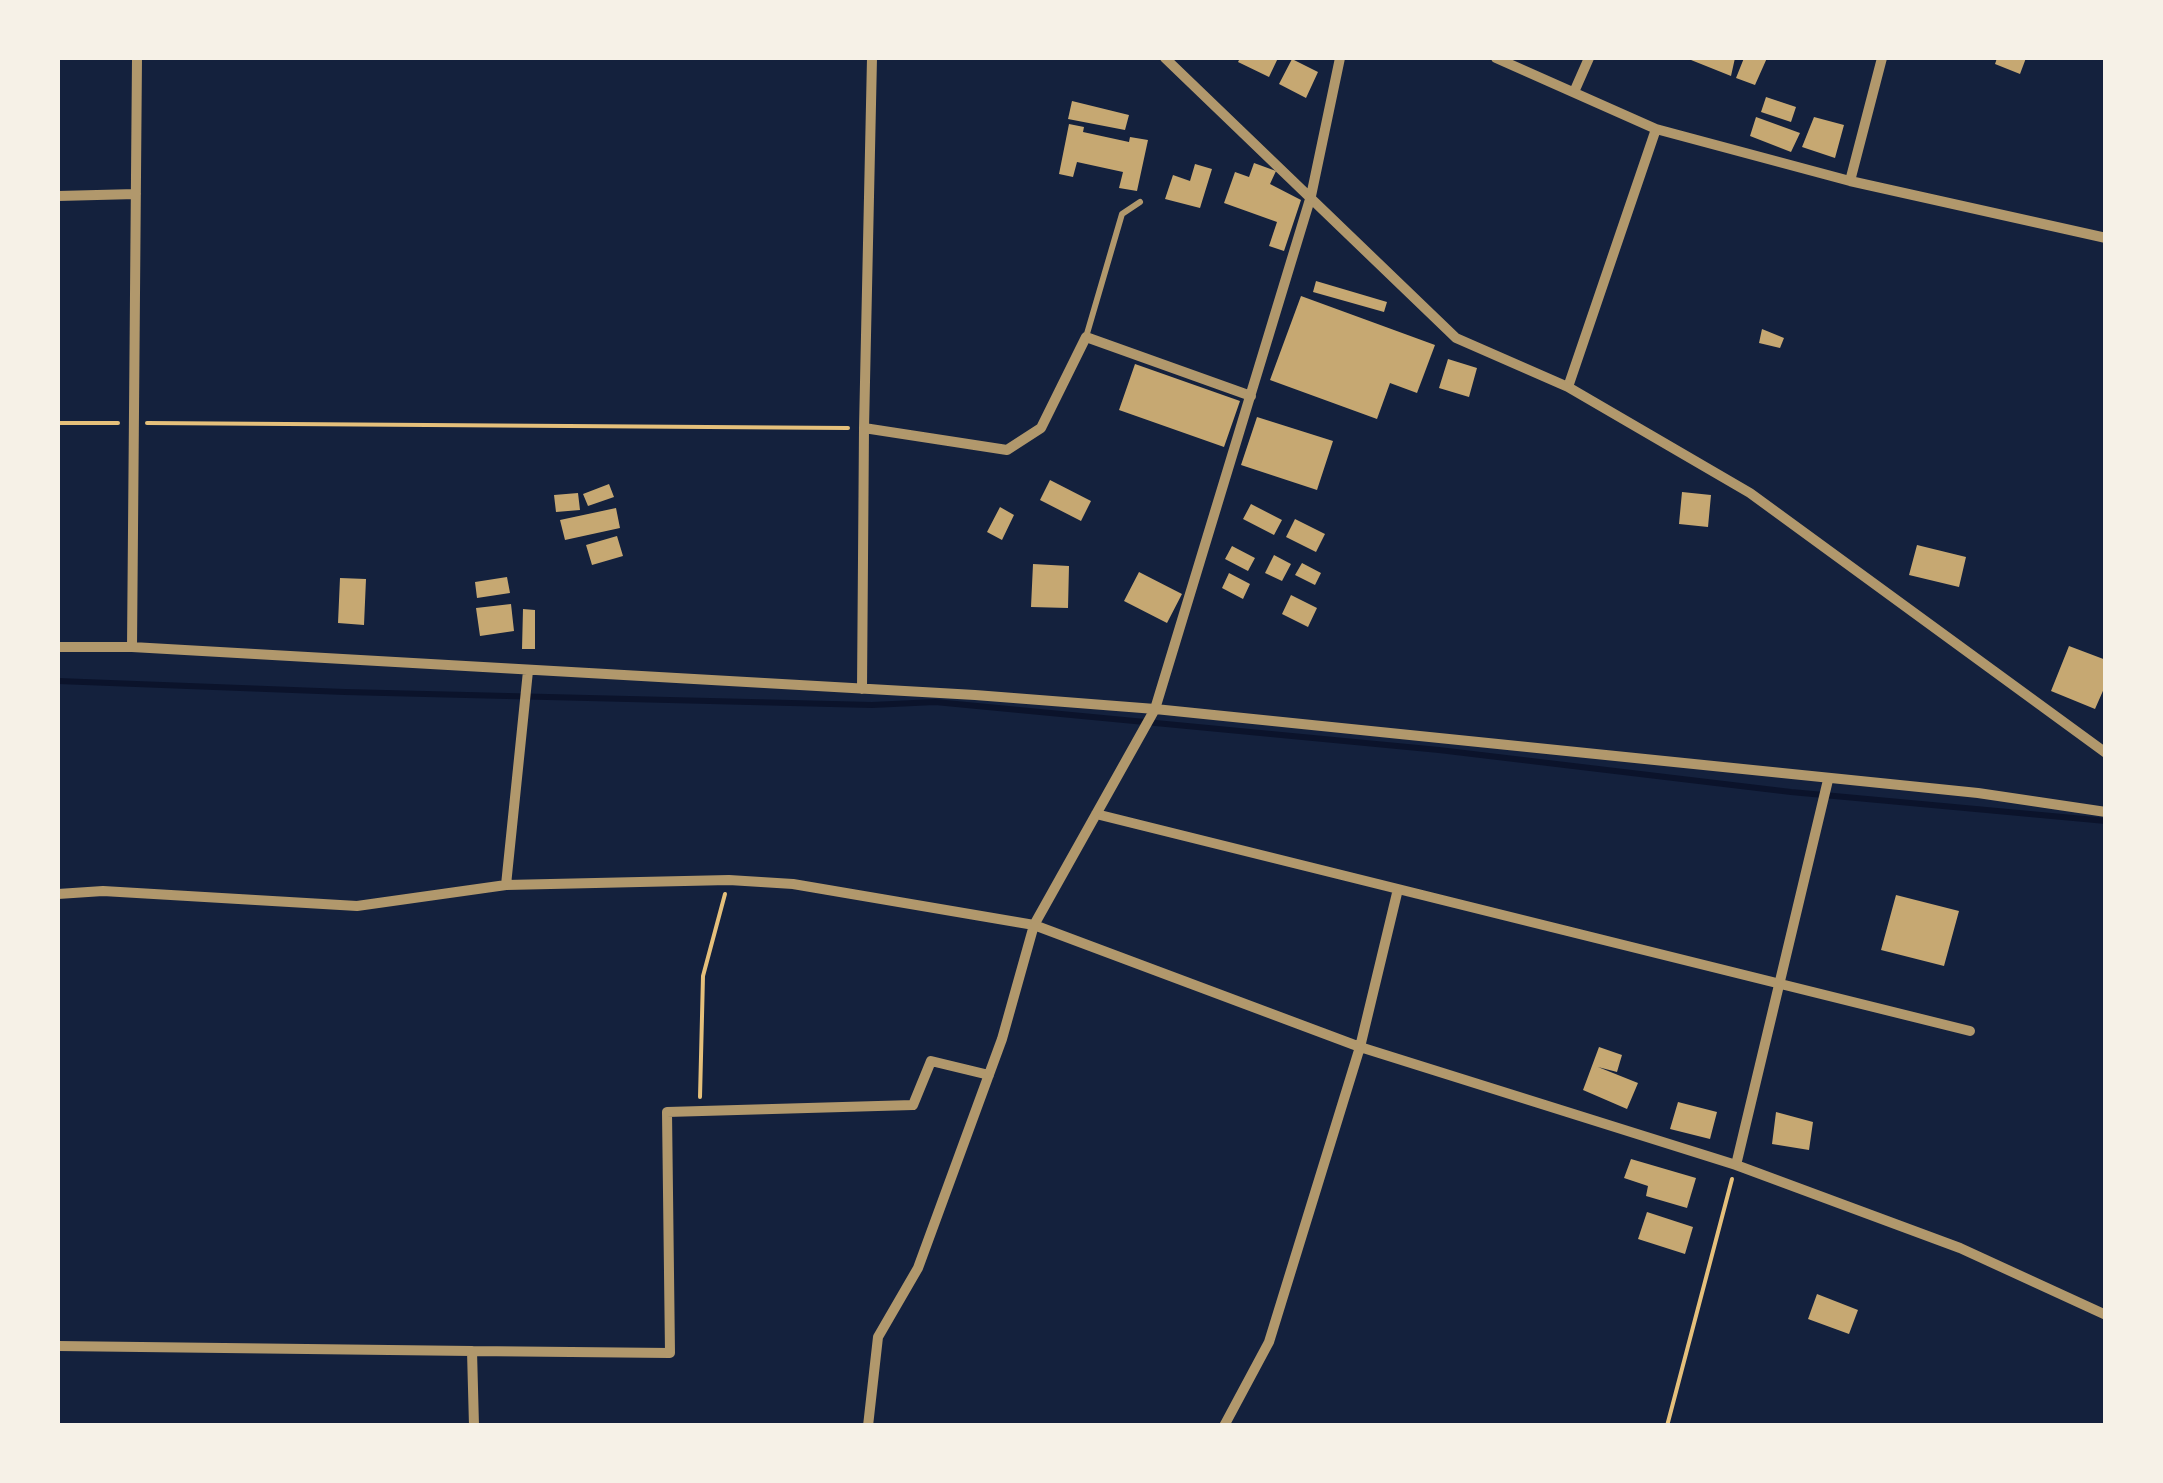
<!DOCTYPE html>
<style>
body{margin:0}
#map{position:relative;width:2163px;height:1483px;overflow:hidden;background:#14213d;font-family:Literata,serif}
canvas{display:block}
.frame{position:absolute;inset:0;border:60px solid #f6f1e7;pointer-events:none}
</style>
<div id="map">
<canvas width="2163" height="1483"></canvas>
<div class="frame"></div>
</div>
<script>
const context = document.querySelector('canvas').getContext('2d');
context.lineJoin = 'round';
function strokePath(path, color, width, dash) {
  context.strokeStyle = color;
  context.lineWidth = width;
  context.lineCap = dash ? 'butt' : 'round';
  context.setLineDash(dash || []);
  context.stroke(path);
}
function paint(path, color) {
  context.fillStyle = color;
  context.fill(path, 'evenodd');
}
strokePath(new Path2D(`
 M58,681L345,692L872,705L935,702L1439,750L1791,792L2106,821`), '#0b132b', 6);
paint(new Path2D(`
 M1240,58H1278L1269,77L1238,62Z
 M1686,58H1735L1731,76Z
 M1744,58H1767L1755,85L1736,78Z
 M1997,58H2026L2020,74L1995,64Z
 M1292,59L1318,72L1306,98L1279,84Z
 M1766,97L1796,107L1791,122L1761,112Z
 M1072,101L1129,115L1125,130L1068,119Z
 M1756,117L1800,133L1791,152L1750,136Z
 M1814,117L1844,125L1835,158L1802,147Z
 M1069,124L1084,127L1083,132L1129,142L1130,137L1148,140L1137,191L1119,188L1123,172L1077,162L1073,177L1059,174Z
 M1254,163L1276,171L1270,184L1301,200L1284,251L1269,246L1277,222L1224,203L1235,172L1249,177Z
 M1195,164L1212,169L1200,208L1165,199L1173,175L1190,181Z
 M1316,281L1387,302L1384,312L1313,292Z
 M1301,296L1435,345L1417,393L1390,383L1377,419L1270,380Z
 M1762,329L1784,338L1780,348L1759,343Z
 M1448,359L1477,368L1469,397L1439,388Z
 M1135,364L1240,401L1224,447L1119,410Z
 M1257,417L1333,441L1317,490L1241,465Z
 M1050,480L1091,501L1081,521L1040,500Z
 M609,484L614,497L588,506L583,494Z
 M1682,492L1711,495L1708,527L1679,524Z
 M578,493L580,510L556,512L554,495Z
 M1251,504L1282,520L1274,535L1243,519Z
 M1000,507L1014,515L1002,540L987,532Z
 M616,508L620,528L565,540L560,520Z
 M1295,519L1325,534L1316,552L1286,537Z
 M617,536L623,556L592,565L586,545Z
 M1917,545L1966,557L1959,587L1909,575Z
 M1232,546L1255,558L1248,571L1225,559Z
 M1274,555L1291,564L1282,581L1265,573Z
 M1302,563L1321,573L1315,585L1295,575Z
 M1033,564L1069,566L1068,608L1031,607Z
 M1139,572L1182,594L1167,623L1124,601Z
 M1229,573L1250,584L1243,599L1222,588Z
 M507,577L510,593L477,598L475,582Z
 M340,578L366,579L364,625L338,623Z
 M1291,595L1317,608L1308,627L1282,614Z
 M511,604L514,631L480,636L476,608Z
 M523,609L535,610V649H522Z
 M2069,646L2106,660V684L2095,709L2051,691Z
 M1896,895L1959,911L1944,966L1881,950Z
 M1599,1047L1622,1055L1617,1072L1598,1067L1638,1083L1627,1109L1583,1090Z
 M1678,1102L1717,1112L1710,1139L1670,1129Z
 M1776,1112L1813,1122L1809,1150L1772,1144Z
 M1631,1159L1696,1178L1687,1208L1646,1196L1648,1186L1624,1178Z
 M1647,1212L1693,1227L1685,1254L1638,1239Z
 M1817,1294L1858,1310L1849,1334L1808,1319Z`), '#c6a872');
strokePath(new Path2D(`
 M58,423H118
 M147,423L848,428
 M700,1097L703,976L725,894
 M1667,1426L1732,1179`), '#e5c07b', 4);
strokePath(new Path2D(`
 M1086,337L1122,214L1140,202`), '#b1986c', 6);
strokePath(new Path2D(`
 M1165,58L1456,338L1568,387L1750,493L2106,753
 M1496,58L1656,129
 M1574,92L1589,58
 M1850,181L1882,58
 M58,196L136,194
 M1568,387L1656,129L1850,181L2106,238
 M864,428L1007,450L1041,428L1086,337L1251,396
 M58,647H132L975,695L1155,709L1978,793L2106,812
 M132,647L137,58
 M862,689L864,428L872,58
 M1096,814L1970,1031
 M506,885L528,671
 M58,894L103,891L357,906L506,885L729,880L793,884L1034,925L1360,1047L1736,1165L1960,1248L2106,1315
 M1736,1165L1828,780
 M58,1346L472,1351L474,1426
 M472,1351L670,1353L667,1112L913,1105L931,1061L989,1075
 M868,1426L878,1337L918,1268L1002,1039L1034,925L1155,709L1311,196L1340,58
 M1224,1426L1269,1342L1360,1047L1398,889`), '#b1986c', 10);
</script>
